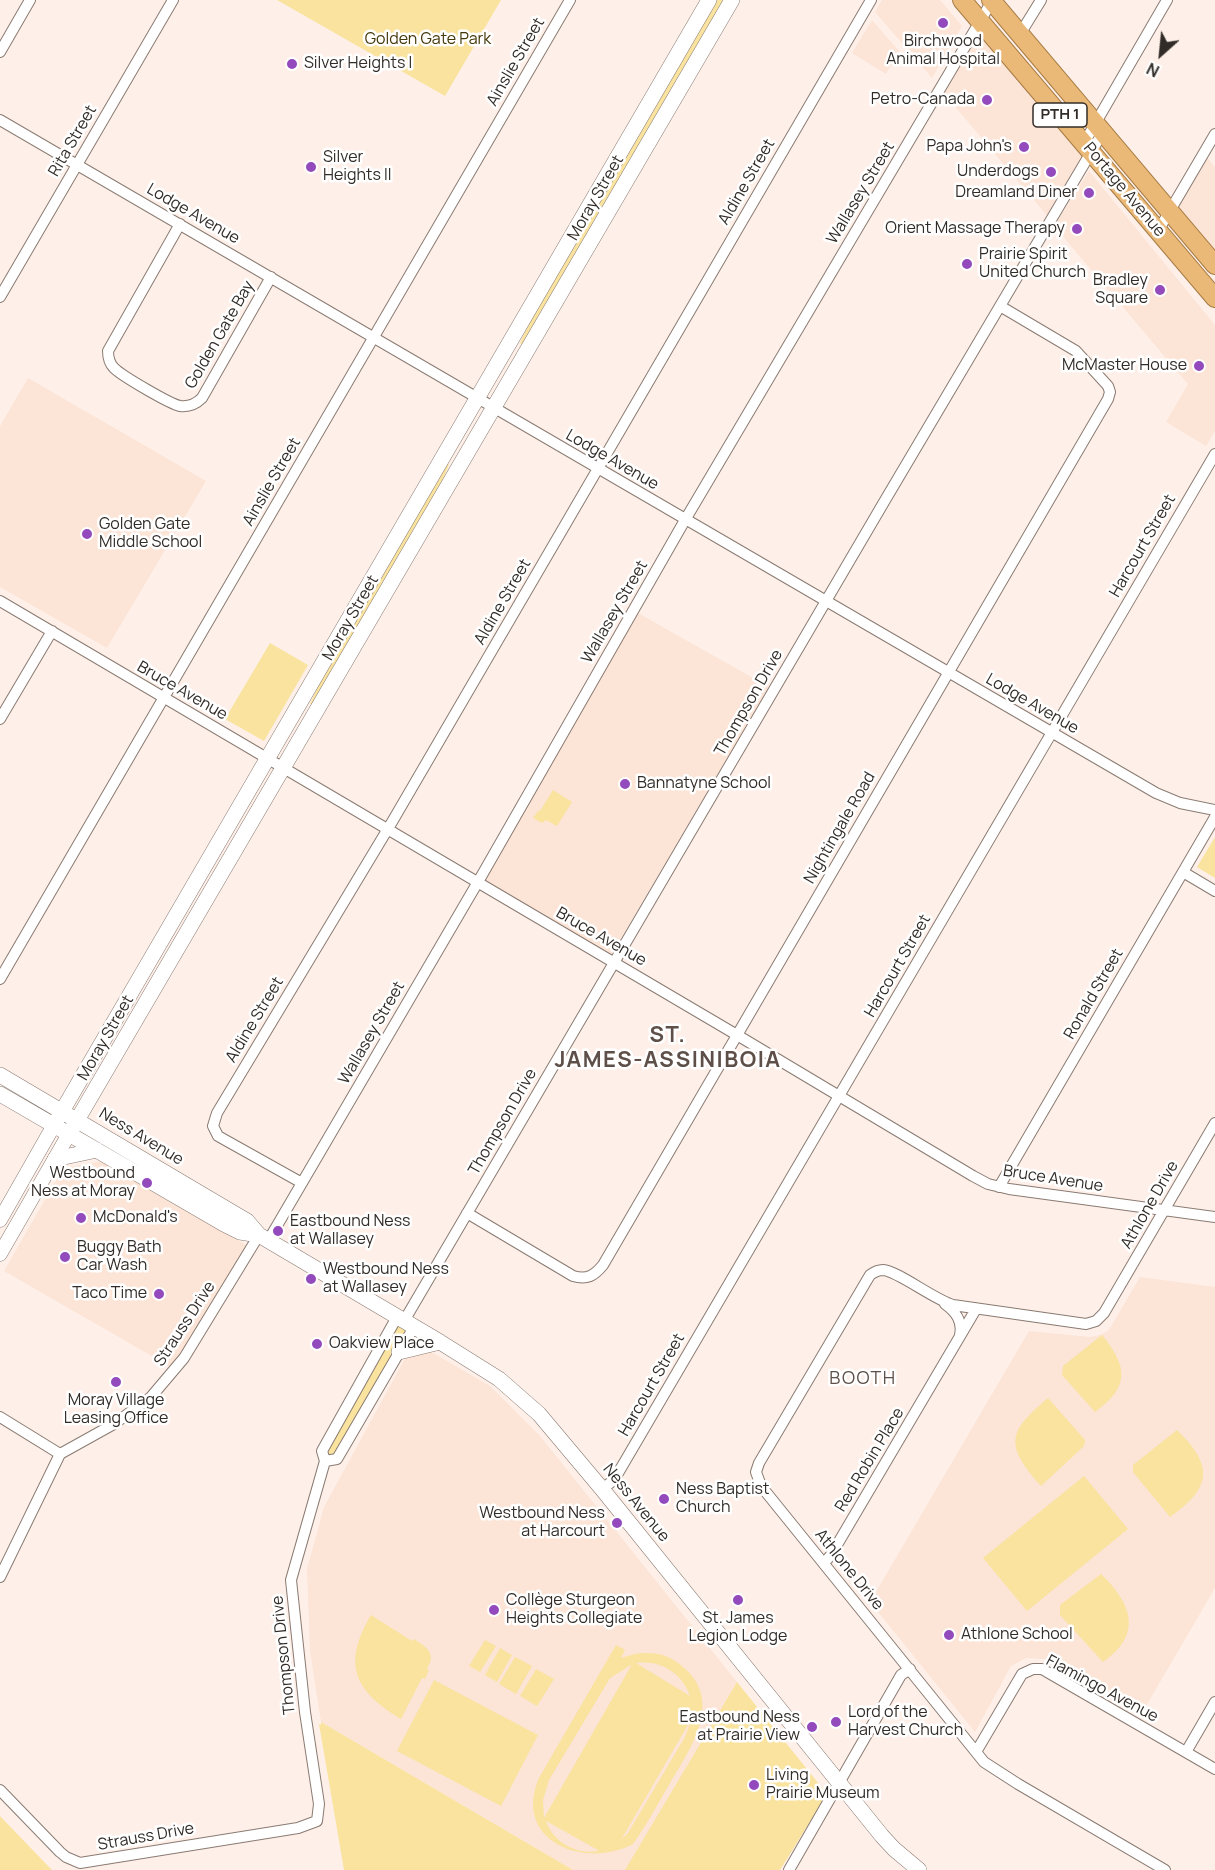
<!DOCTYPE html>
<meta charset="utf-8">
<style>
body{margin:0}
#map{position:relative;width:1215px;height:1870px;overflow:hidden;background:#fef0e9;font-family:Manrope,sans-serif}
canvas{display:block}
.north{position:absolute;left:1131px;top:24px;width:60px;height:60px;-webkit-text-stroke:4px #fff;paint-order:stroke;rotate:207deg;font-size:16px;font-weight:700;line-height:24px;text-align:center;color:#322c28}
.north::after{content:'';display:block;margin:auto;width:21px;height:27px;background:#322c28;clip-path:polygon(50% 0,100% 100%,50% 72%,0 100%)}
</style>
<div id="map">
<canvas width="1215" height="1870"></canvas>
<div class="north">N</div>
</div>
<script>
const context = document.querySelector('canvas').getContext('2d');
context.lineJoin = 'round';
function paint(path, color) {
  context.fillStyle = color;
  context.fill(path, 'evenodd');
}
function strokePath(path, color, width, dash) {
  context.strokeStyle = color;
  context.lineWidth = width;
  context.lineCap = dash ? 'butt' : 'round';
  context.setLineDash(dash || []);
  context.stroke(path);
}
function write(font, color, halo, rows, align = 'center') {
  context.font = font + ' Manrope,sans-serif';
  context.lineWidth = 5;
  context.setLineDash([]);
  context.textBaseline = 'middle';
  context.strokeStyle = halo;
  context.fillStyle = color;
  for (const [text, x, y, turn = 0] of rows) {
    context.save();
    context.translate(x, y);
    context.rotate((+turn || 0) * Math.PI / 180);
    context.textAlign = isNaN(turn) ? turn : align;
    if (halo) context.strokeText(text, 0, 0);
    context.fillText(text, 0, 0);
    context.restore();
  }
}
paint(new Path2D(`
 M882,0H940L962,26L932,78L875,12Z
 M872,20L899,51L886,74L852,53Z
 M980,21L1091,152L1049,218L947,97L939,91Z
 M1204,154L1215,167V265L1170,212Z
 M1089,171L1215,325V431L1206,446L1166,422L1188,384L1054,226Z
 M28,378L206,481L107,648L0,587V426Z
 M638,613L769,687L611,955L483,882Z
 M103,1161L251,1248L176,1370L4,1271L63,1168Z
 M1140,1277L1215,1287V1588L1142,1713L1047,1659L1026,1658L1011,1666L975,1732L870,1602L1029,1331L1090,1337L1100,1335L1109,1330Z
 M414,1342L490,1386L540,1436L737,1682L627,1870H573L321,1722L310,1651L307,1569L324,1507Z`), '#fce4d6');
paint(new Path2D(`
 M277,0H501L445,96Z
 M717,0H725L524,346L520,343L536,309Z
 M447,463L449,465L435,498L314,705L310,704L323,676Z
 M270,643L308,665L264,741L225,719Z
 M553,790L572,802L557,826L546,820L542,823L533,818L539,810L540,811Z
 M1215,837V878L1197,867Z
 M393,1325L414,1327L337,1459L325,1461L322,1451Z
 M1102,1335C1128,1367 1130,1387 1095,1412L1062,1375L1063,1366Z
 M1048,1398L1085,1440L1084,1446L1041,1486C1004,1444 1008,1432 1048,1398Z
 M1177,1430C1213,1465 1213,1487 1170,1517L1133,1472V1465Z
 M1084,1476L1128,1529L1027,1611L983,1558Z
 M1101,1574C1132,1604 1143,1634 1103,1662L1060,1615V1605Z
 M371,1615L412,1641L414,1639C426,1647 437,1653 427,1669L429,1670L425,1679L422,1678L401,1719C354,1691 342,1664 371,1615Z
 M485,1640L496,1646L480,1672L469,1666Z
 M616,1645L625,1650L621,1658C640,1651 661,1650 678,1663C727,1698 691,1747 669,1785C657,1805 646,1826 633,1844C583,1870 512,1840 539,1778ZM636,1663C661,1660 682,1673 690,1696ZM631,1665V1666L544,1818L543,1800L549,1780L610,1678ZM692,1718L685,1737L628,1833L621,1840ZM546,1821L598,1850V1851C576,1855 553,1842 546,1821Z
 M500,1648L512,1655L497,1682L485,1675Z
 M515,1657L532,1666L516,1694L499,1684Z
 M536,1669L554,1679L537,1706L520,1696Z
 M434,1680L538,1735L501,1806L397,1751Z
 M737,1682L827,1794L780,1870H625Z
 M321,1722L573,1870H344L319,1724L321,1725Z
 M0,1816L50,1868L52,1870H0Z`), '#f9e39e');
const minor = new Path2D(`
 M1020,34L1041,0
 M0,52L30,0
 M0,120L1156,793L1180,803L1215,810
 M1084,143L1167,0
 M180,224L108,351C108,357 109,363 114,368C122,376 170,404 180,406C189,407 196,404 202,398L271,277
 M1158,231L1215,134
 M0,297L173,0
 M0,601L737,1035L973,1176L988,1184L1009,1189L1215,1217
 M0,719L52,631
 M1183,872L1215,891
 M0,979L570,0
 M302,1183L218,1136L213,1126L217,1113L392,822L871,0
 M999,1187L1215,817
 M467,1213L573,1276C587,1280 594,1276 603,1265L1108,399L1110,392L1108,386L1076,351L1000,306
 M268,1241L482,875L685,520L992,1
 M945,1304C956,1312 963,1321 960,1335
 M404,1321L884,502L1103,132
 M0,1417L60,1454
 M325,1461L337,1459L414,1327
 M602,1489L614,1480L1215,454
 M824,1563L831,1555L976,1309
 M0,1577L60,1454L114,1424L151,1397L184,1358L259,1235
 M976,1752L1022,1674L1033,1669H1042L1215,1769
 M1186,1752L1215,1702
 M0,1790L60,1852L66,1857L80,1863L298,1828L317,1821L319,1804L305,1712L291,1580L325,1461L322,1451L397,1317
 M789,1870L901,1675L910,1669
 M1165,1870L1018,1784L984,1762L761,1486L756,1472L759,1463L870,1275C874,1272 878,1270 883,1270C898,1271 933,1299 953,1305L1086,1324L1096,1321L1104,1313L1215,1123`);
const tertiary = new Path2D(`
 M0,1220L54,1125
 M0,1254L69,1134`);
const secondary = new Path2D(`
 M0,1075L230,1211L247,1221L259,1235L440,1342L499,1379L539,1414L602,1489L882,1836L894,1849L919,1870
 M0,1094L224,1224L240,1232L259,1235
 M54,1125L709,0
 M69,1134L732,0
 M55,1159L97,1150
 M399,1352L440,1342`);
const trunk = new Path2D(`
 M962,0L1215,298
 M991,0L1215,265`);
strokePath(minor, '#8a7b72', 12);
strokePath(tertiary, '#8a7b72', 15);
strokePath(secondary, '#8a7b72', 16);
strokePath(trunk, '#a67c45', 20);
strokePath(minor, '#fff', 10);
strokePath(tertiary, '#fff', 14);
strokePath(secondary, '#fff', 15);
strokePath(trunk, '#eab877', 18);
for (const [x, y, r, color] of [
 [943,23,6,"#924abc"],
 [292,64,6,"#924abc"],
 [987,100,6,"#924abc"],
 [1024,147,6,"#924abc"],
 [311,167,6,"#924abc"],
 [1051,172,6,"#924abc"],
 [1089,193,6,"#924abc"],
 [1077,229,6,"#924abc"],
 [967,264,6,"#924abc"],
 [1160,290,6,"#924abc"],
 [1199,366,6,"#924abc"],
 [87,534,6,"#924abc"],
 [625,784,6,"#924abc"],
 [147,1183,6,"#924abc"],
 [81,1218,6,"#924abc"],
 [278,1231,6,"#924abc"],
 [65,1257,6,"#924abc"],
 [311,1279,6,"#924abc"],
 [159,1294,6,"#924abc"],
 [317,1344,6,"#924abc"],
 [116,1382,6,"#924abc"],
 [664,1499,6,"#924abc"],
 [617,1523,6,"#924abc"],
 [738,1600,6,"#924abc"],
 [494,1610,6,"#924abc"],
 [949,1635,6,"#924abc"],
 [836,1722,6,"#924abc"],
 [812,1727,6,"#924abc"],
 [754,1785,6,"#924abc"]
]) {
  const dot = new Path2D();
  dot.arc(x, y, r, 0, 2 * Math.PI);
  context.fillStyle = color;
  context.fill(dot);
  strokePath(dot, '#fff', 2);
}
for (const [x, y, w] of [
 [1060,115,54]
]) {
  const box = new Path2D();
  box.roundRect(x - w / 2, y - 12, w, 24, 4.5);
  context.fillStyle = '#fff';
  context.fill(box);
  strokePath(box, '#322c28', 1.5);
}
write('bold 15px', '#322c28', null, [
 ["PTH 1",1060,115]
]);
write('16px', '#45380a', '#fff', [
 ["Golden Gate Park",428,40]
]);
write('16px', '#322c28', '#fff', [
 ["Birchwood",943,42,"center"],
 ["Animal Hospital",943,60,"center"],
 ["Silver Heights I",304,64],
 ["Petro-Canada",975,100,"right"],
 ["Papa John's",1012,147,"right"],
 ["Silver",323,158],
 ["Heights II",323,176],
 ["Underdogs",1039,172,"right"],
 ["Dreamland Diner",1077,193,"right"],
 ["Orient Massage Therapy",1065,229,"right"],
 ["Prairie Spirit",979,255],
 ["United Church",979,273],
 ["Bradley",1148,281,"right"],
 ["Square",1148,299,"right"],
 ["McMaster House",1187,366,"right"],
 ["Golden Gate",99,525],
 ["Middle School",99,543],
 ["Bannatyne School",637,784],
 ["Westbound",135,1174,"right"],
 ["Ness at Moray",135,1192,"right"],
 ["McDonald's",93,1218],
 ["Eastbound Ness",290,1222],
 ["at Wallasey",290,1240],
 ["Buggy Bath",77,1248],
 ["Car Wash",77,1266],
 ["Westbound Ness",323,1270],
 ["at Wallasey",323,1288],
 ["Taco Time",147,1294,"right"],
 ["Oakview Place",329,1344],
 ["Moray Village",116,1401,"center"],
 ["Leasing Office",116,1419,"center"],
 ["Ness Baptist",676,1490],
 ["Church",676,1508],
 ["Westbound Ness",605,1514,"right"],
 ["at Harcourt",605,1532,"right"],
 ["Collège Sturgeon",506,1601],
 ["Heights Collegiate",506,1619],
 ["St. James",738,1619,"center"],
 ["Legion Lodge",738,1637,"center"],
 ["Athlone School",961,1635],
 ["Lord of the",848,1713],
 ["Harvest Church",848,1731],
 ["Eastbound Ness",800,1718,"right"],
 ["at Prairie View",800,1736,"right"],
 ["Living",766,1776],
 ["Prairie Museum",766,1794]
], 'left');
write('16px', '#322c28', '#fff', [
 ["Ainslie Street",516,62,-60],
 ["Rita Street",73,141,-60],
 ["Aldine Street",747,182,-60],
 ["Portage Avenue",1124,190,50],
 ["Wallasey Street",861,193,-59],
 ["Moray Street",596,198,-60],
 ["Lodge Avenue",193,214,30],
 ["Golden Gate Bay",220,335,-60],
 ["Lodge Avenue",612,460,30],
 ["Ainslie Street",272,482,-60],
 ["Harcourt Street",1143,546,-60],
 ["Aldine Street",503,602,-60],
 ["Wallasey Street",615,612,-60],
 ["Moray Street",351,618,-60],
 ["Bruce Avenue",182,691,30],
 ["Thompson Drive",749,703,-60],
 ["Lodge Avenue",1032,704,30],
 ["Nightingale Road",840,828,-60],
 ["Bruce Avenue",601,937,30],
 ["Harcourt Street",898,966,-60],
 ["Ronald Street",1094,994,-60],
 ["Aldine Street",255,1020,-59],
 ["Wallasey Street",372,1033,-60],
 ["Moray Street",106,1038,-60],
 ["Thompson Drive",503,1122,-60],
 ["Ness Avenue",141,1137,31],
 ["Bruce Avenue",1053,1179,9],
 ["Athlone Drive",1150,1205,-60],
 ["Strauss Drive",185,1324,-57],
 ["Harcourt Street",652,1385,-60],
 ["Red Robin Place",870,1460,-59],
 ["Ness Avenue",636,1503,51],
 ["Athlone Drive",849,1570,51],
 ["Thompson Drive",284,1655,-96],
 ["Flamingo Avenue",1102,1689,28],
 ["Strauss Drive",146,1837,-10]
]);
context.letterSpacing = '1.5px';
write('18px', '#5e5048', '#fff', [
 ["BOOTH",863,1379]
]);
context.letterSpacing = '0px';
context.letterSpacing = '1.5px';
write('bold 22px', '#5e5048', '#fff', [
 ["ST.",668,1036],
 ["JAMES-ASSINIBOIA",668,1061]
]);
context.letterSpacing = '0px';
</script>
